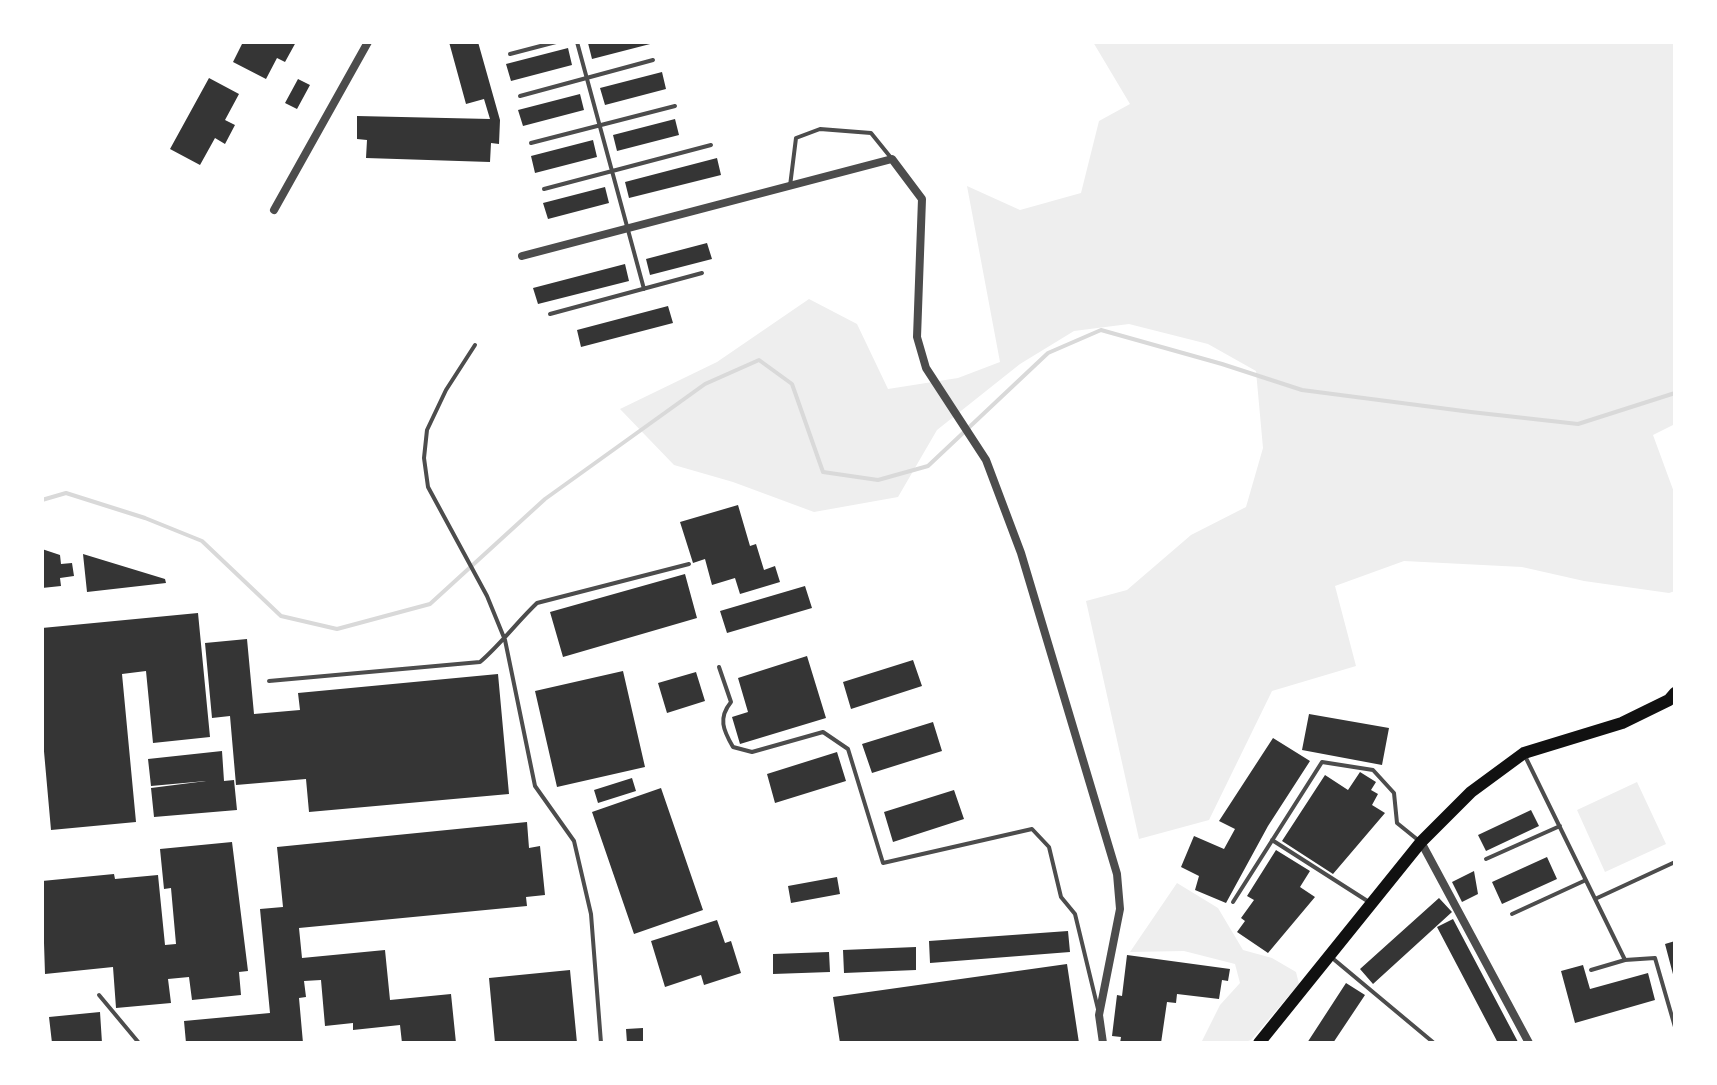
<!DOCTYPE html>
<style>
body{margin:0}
#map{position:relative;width:1717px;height:1085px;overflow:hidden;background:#fff;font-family:"Fira Sans Condensed",sans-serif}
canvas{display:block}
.frame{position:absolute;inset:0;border:44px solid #fff;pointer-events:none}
</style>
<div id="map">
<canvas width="1717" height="1085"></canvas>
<div class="frame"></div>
</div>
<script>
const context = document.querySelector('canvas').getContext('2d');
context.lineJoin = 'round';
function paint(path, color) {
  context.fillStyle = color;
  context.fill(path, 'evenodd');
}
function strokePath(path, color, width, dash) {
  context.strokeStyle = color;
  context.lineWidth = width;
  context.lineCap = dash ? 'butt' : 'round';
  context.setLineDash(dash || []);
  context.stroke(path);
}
paint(new Path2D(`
 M1093,42H1675V424L1653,435L1675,495V591L1669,593L1584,581L1522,567L1404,561L1335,586L1356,666L1272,691L1209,820L1139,839L1086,601L1127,590L1191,535L1246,507L1263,448L1256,371L1208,344L1129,324L1074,331L1020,364L937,430L898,497L814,512L733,482L674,465L620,409L717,362L809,299L857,324L888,389L958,378L1000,362L967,186L1020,210L1081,193L1099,121L1130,104Z
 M1637,782L1666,844L1605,872L1577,810Z
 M1177,883L1218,908L1243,950L1272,958L1296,972L1299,984L1251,1040L1242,1043H1201L1220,1005L1240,983L1235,964L1184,951L1130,952Z`), '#eee');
strokePath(new Path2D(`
 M42,500L66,493L145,518L202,541L281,616L337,629L430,604L545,499L705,384L759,360L792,384L823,472L878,480L928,466L1048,353L1101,330L1222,364L1302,390L1471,412L1578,424L1675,393`), '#d9d9d9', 4);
paint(new Path2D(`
 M243,42H296L285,62L277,58L266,79L233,62Z
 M449,42H478L500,120L499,144L491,143L490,162L366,158L367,140L357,139V116L490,119L484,99L466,104Z
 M590,42H654V43L592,59L588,43Z
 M568,48L572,65L511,81L506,64Z
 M662,72L666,89L605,105L600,88Z
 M209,78L239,94L225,120L235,125L225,144L215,138L200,165L170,149Z
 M298,79L310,85L297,109L285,103Z
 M580,94L584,110L523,126L518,110Z
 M675,119L679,135L617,151L613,135Z
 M593,140L597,157L535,173L531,156Z
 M717,158L721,175L629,198L625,182Z
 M605,187L609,203L548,219L543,203Z
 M707,243L712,259L650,275L646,259Z
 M625,264L629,281L538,304L533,288Z
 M668,306L673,323L581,347L577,330Z
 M738,505L750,546L756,544L764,570L775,566L780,582L740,594L735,578L712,585L705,559L693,563L680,522Z
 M42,549L60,555L61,564L72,563L74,576L60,578L61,586L42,588Z
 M83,554L165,579L166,583L87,592Z
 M685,574L697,618L563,657L550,612Z
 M805,586L812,608L727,633L720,611Z
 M198,613L210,737L153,743L146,671L122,674L136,822L51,830L42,729V628Z
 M247,639L254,714L300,710L298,693L498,674L509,794L309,812L306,779L236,785L230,716L212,718L205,643Z
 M807,656L826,718L740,744L732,717L748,712L738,678Z
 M913,660L922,686L851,709L843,682Z
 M623,671L645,767L557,787L535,691Z
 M696,672L705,701L667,713L658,683Z
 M1309,714L1389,728L1382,765L1302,750Z
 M933,722L942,751L872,773L862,744Z
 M1273,738L1310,761L1268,826L1226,903L1195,890L1199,876L1181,867L1194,836L1224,849L1235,829L1219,821Z
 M222,751L224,781L234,780L237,810L154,817L151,788L206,781L151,786L148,759Z
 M837,752L846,781L775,803L767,774Z
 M1360,772L1376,782L1371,790L1378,794L1372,805L1385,813L1333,874L1282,841L1325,775L1348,790Z
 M632,778L636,791L598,803L594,790Z
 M661,788L703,910L634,934L592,812Z
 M954,790L964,819L893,842L884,812Z
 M1531,810L1539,826L1486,851L1478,835Z
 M527,822L529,848L540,846L545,895L526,897L527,906L299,928L302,958L385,950L390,1000L451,994L456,1043H402L400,1025L353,1030V1023L325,1026L321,980L304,981L306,997L299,998L303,1043H186L184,1021L270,1013L260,909L283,907L277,847Z
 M232,842L248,971L239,972L241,995L192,1000L189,977L168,979L171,1003L116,1008L113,967L45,974L42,881L114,874L115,879L158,875L165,945L176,944L171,888L164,889L160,849Z
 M1276,850L1310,871L1300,887L1315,897L1268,953L1237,932L1245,921L1241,918L1254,900L1247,896Z
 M1547,857L1557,879L1502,904L1492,882Z
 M1474,871L1478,894L1462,902L1452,882Z
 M837,877L840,894L791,903L788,886Z
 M1439,898L1452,912L1373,984L1360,969Z
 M1453,919L1518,1042L1516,1043H1498L1437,927Z
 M717,920L725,943L731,941L741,973L704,985L701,975L665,987L651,941Z
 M1068,931L1070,952L930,963L929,941Z
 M1675,941V978H1674L1665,944Z
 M916,947V970L844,973L843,950Z
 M829,952L830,972L773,974V954Z
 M1127,955L1230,969L1228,981L1222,980L1219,999L1177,994L1176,1003L1167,1002L1161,1043H1120L1121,1037L1112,1036L1117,995L1122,996Z
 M1067,964L1079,1043H840L833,997Z
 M1583,965L1590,989L1648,973L1655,1000L1575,1023L1561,971Z
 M570,970L577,1043H495L489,978Z
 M1346,983L1365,995L1333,1043H1307Z
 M100,1012L102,1043H52L49,1017Z
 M643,1028V1043H627L626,1029Z`), '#353535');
strokePath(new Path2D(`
 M577,42L644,289
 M510,54L556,42
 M520,96L653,60
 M531,143L675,106
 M790,186L796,138L820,129L871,133L892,159
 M544,189L711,145
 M550,314L702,273
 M475,345L446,390L427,430L424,458L428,487L487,596L505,640L535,786L574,841L591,914L601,1043
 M719,667L731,702C718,718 723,730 733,747L752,752L823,732L848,749L883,863L1032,829L1049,847L1061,897L1075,914L1098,1009
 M269,681L480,662C501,644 517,622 537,603L689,564
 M1525,756L1625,960
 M1272,840L1369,902
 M1486,859L1560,826
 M1595,899L1675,862
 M1233,902L1322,762L1373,770L1394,793L1397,823L1418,840
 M1512,914L1586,880
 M1331,957L1434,1043
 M1591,970L1625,960L1655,958L1675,1027
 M99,995L139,1043`), '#4c4c4c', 4);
strokePath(new Path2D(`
 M274,210L368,42
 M522,256L892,159L922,199L917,337L926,368L986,460L1021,553L1117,874L1120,909L1099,1015L1103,1043
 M1421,842L1529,1043`), '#4c4c4c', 8);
strokePath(new Path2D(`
 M1259,1043L1421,842L1471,792L1524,753L1622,723L1669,700L1675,693`), '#111', 12);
</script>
